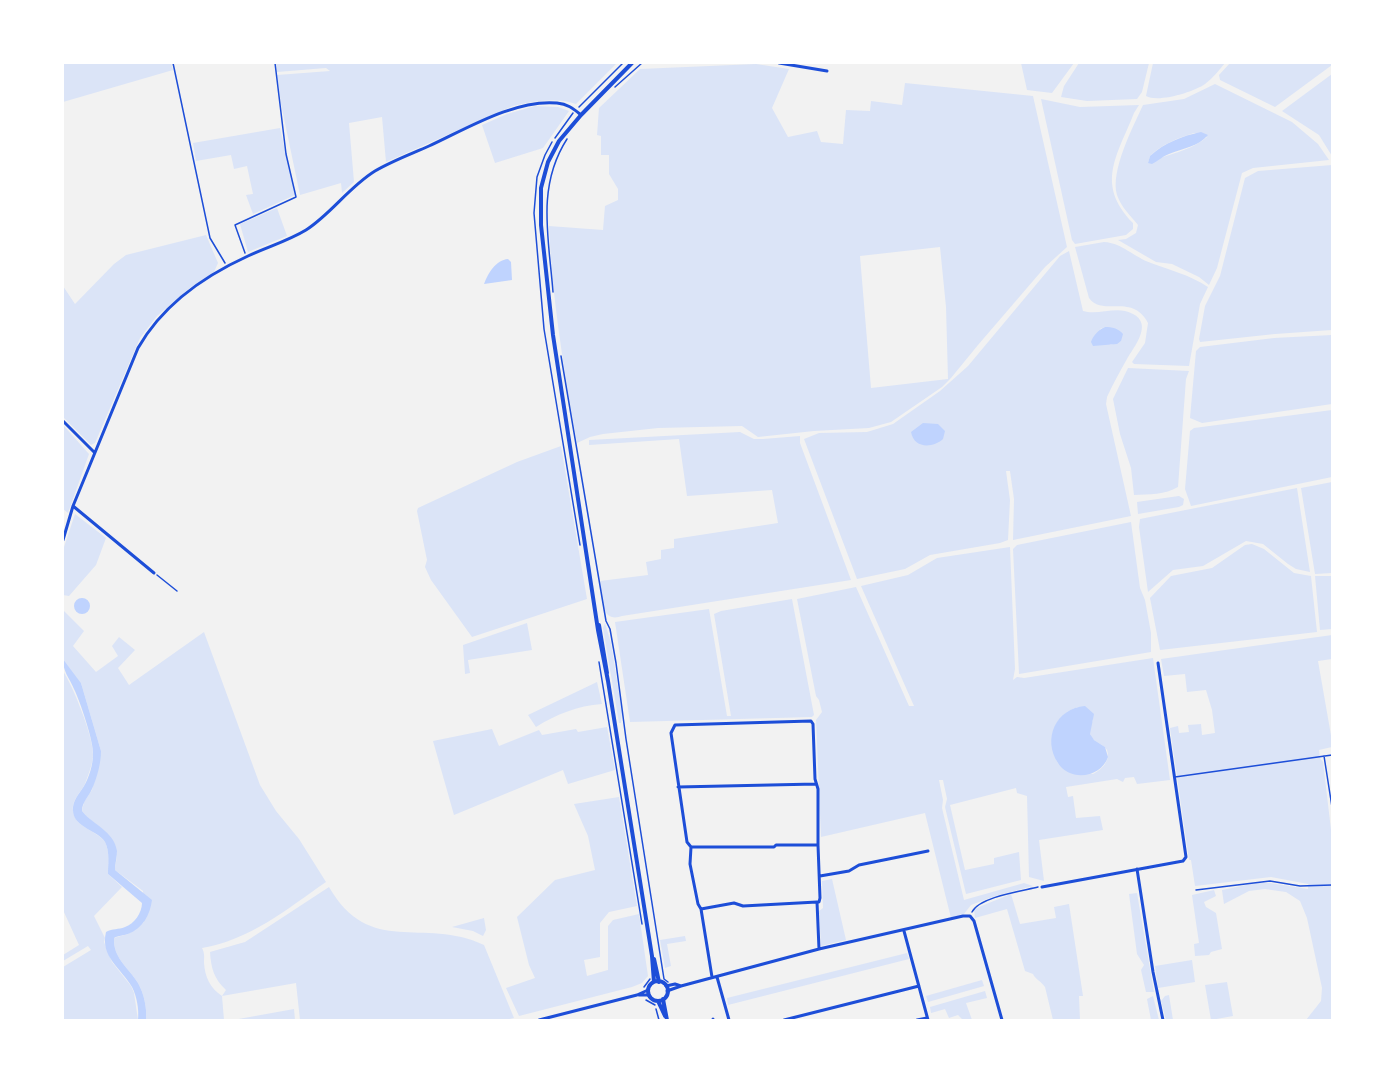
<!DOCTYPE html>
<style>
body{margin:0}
#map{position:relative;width:1395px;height:1083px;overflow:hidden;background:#f2f2f2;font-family:Overpass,sans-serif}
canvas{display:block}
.frame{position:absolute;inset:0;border:64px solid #fff;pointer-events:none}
</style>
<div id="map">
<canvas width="1395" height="1083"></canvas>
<div class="frame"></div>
</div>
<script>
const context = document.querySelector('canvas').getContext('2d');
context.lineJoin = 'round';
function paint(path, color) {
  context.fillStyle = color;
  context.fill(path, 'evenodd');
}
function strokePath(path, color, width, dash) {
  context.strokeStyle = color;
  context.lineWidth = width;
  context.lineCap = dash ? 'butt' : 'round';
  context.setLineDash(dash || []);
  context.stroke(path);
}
paint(new Path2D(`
 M63,63H171L173,70L63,102Z
 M276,63H617L576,104C555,97 535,101 513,106L386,162L382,117L349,123L354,182L342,193L341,183L300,195L281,104L277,75L330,71L326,68L277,72Z
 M1021,63H1074L1052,93L1027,90Z
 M1079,63H1149L1142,92L1137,99L1087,101L1061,97L1064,86Z
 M1153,63H1225C1219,70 1213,78 1205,84C1194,92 1158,103 1146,96Z
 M1230,63H1332V65L1275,107L1220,80L1219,75Z
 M756,64L789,69L772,108L788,137L817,131L821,142L843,144L846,110L870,111L871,101L902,105L905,83L1033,96L1067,247L1045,267L978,345L951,378L942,387L891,422L869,428L814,431L758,437L742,426L658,428L603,434L590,437L577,443C564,371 552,299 549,226L603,230L605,206L618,200V189L609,174V155H601V136L597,135L599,108L640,69ZM940,247L946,307L948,379L871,388L860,256Z
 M1332,74V156L1319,135L1282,111Z
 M1215,84L1292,122L1318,144L1329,160L1253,168L1242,173L1217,268L1209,285L1199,277L1172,264L1156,262L1118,240L1126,239L1136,233L1138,225C1130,215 1121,207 1117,195C1110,171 1133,127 1143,105L1184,99ZM1194,133L1207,137C1191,151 1167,154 1148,163L1150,156C1162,144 1178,138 1194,133Z
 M1041,99L1080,107L1139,105L1134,113C1117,156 1095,184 1133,223V229L1126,235L1075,244L1072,240Z
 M535,106L558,107L569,111L543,148L495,163L482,125L507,114Z
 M280,128L295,195L253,214L246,195L253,194L247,166L234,169L231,155L196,161L193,143Z
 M1332,165V330L1275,334L1200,342L1199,339L1205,306L1220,276L1245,178L1258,171Z
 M277,208L287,236L248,252L240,224Z
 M206,235L218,263L214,272L191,287L157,316L140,338L95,443L91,445L63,417V286L75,304L114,264L126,255Z
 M1104,242C1122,243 1134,257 1151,263C1172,271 1188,274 1208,287L1200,304L1189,366L1134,364L1132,362L1145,343L1148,323C1132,293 1103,317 1089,298L1075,247Z
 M1069,251L1083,311C1096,315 1112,308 1125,311C1156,319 1137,343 1127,359C1120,371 1113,384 1107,397L1106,404L1131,516L1013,540L1014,499L1010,471H1006L1010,500L1008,540L1000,543L930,555L905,569L857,579L804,439L819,433L867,432L893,424L940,391L968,366L1060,256ZM1105,327L1121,341L1110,345L1100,329Z
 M1332,335V404L1202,423L1190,418L1196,351L1200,347L1274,338Z
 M1128,368L1189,371L1186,379L1178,487C1165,495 1149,494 1134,495L1131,468L1120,434L1113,399Z
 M1332,410V477L1191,506L1185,489L1190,431L1194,428Z
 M63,425L89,454L68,513L63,509Z
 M740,432L754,439H763L800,436V443L851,580L622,616C619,617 615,618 612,617C601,615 601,590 600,581L648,575L646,562L661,559V550L674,548V539L778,523L772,490L687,496L679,439L589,445V440Z
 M561,446L587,599L472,637L431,580L425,567L427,560L417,511L418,508L517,462Z
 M1332,482V573L1315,574L1301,488Z
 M1297,488L1310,572L1296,569L1288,564L1263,544L1246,541L1203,566L1173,570L1148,592L1139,527L1140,519Z
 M1179,496L1184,499L1183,505L1179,507L1138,514L1137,502Z
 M75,514L106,538L96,565L69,596L63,595V550Z
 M1131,522L1140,588L1145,600L1151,633V652L1019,674L1013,549L1017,545Z
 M1252,544L1264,549L1294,573L1311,576L1317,632L1160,650L1150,598L1171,576L1212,568L1245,545Z
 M1010,547L1015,669L1013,680L1017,677L1024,678L1153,658L1170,780L1137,784L1134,777L1125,778L1123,782L1117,779L1066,787L1068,797L1073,796L1076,818L1100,816L1103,830L1039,840L1044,881L1029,877L1027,796L1017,793L1016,788L950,805L965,870L994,864V858L1019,852L1021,880L966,894L945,807L947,799L943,780H939L943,800L942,808L964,900L1024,883L1033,886L995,896L971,905L964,914L951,918L925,813L821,837L816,720L822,712L819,700L816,696L797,599L856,587L909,706H914L861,586L908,575L937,558ZM1078,707L1093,720L1089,729L1091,738C1096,742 1104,745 1107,750C1111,761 1101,770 1093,774L1058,763C1048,740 1051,716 1078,707Z
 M1315,576H1332V629L1320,630Z
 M792,599L814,715L812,717L630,722L615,622L709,609L727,716H731L714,614L721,611Z
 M63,610L84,631L73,646L96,672L118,656L112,646L119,637L135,650L118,668L129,685L204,632L260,785L276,811L299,839L326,882C287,909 250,940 202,948C205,954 204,957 204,963C205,977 210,988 222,996L226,990C214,979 211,968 210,952L245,942L329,887C370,958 423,916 484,945L514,1018L505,1020H300L296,983L222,996L224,1020H146C147,1007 144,994 138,983C128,967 113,958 114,938L128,934L144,922L143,891L115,870C115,865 118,856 116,851C112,832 93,825 82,811L84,802L92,790L101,751L81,683L63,659Z
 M527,623L532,650L468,660L470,673L465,674L463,645Z
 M605,623L611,643L622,712L621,723H619L603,628Z
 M1332,635V659L1318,661L1332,741V747L1319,750L1320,758L1323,762L1332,838V1020H1306L1321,1001L1322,988L1307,918L1300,901L1286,892L1265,889L1249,891L1224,904L1222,890L1256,883H1270L1308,889V884L1271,877L1195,886L1191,860H1189L1170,728L1178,726L1179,733L1189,732L1188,725L1201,724L1202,735L1215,733L1212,710L1206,690L1187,692L1185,674L1164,676L1161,659Z
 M63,671C73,686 93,736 93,754C93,763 89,773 86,781C83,791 72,798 73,810C74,828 97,830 105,842C110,852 108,864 108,874L122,887L94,916L105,938L104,942L112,962L131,986L134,993L138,1020H63V967L91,950L88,946L63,961V955L79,945L63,910Z
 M597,682L602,704C577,706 557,714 536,727L528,715Z
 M607,727L615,770L568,784L563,770L454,815L433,741L492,729L499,746L539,730L542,735L576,729L578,732Z
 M619,797L637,906L609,912L600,923V957L584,960L587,976L608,970V926L613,920L639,914L648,976L642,983L632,987L519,1016L506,988L535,978L529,965L517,917L555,880L595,870L588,836L574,804Z
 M832,879L846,940L821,946L819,911L823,908L822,881Z
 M1214,890L1216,896L1204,902L1206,907L1216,913L1222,949L1211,952L1209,955L1195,956L1194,944L1199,943L1192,895Z
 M1137,893L1154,992H1146L1141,970L1144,965L1137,954L1129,894Z
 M1011,894L1020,924L1056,918L1054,907L1069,904L1083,996H1079L1080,1020H1053L1045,987C1041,981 1035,979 1033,974L1025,971L1007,909L975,918L974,909Z
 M484,918L486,930L483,936L473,931L452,927Z
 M685,936L686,941L667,944L671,966L665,968L660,940Z
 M907,953L909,959L728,1005L727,998Z
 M1192,960L1195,982L1158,988L1155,966Z
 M982,980L984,986L928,1002L926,996Z
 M1227,982L1233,1016L1211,1020L1205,985Z
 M985,991L987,998L966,1003L972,1020H963L958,1015L949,1018L945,1009L931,1013L930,1007Z
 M1169,995L1173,1020H1166L1161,1001L1165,996Z
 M1153,996L1159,1020H1151L1147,999Z
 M294,1009L295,1020H233Z`), '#dbe4f7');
paint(new Path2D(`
 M1201,132L1208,135C1198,147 1183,148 1169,154C1163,156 1158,161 1152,164L1148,163L1150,156C1164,143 1182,136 1201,132Z
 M508,259L511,262L512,280L484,284C488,273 496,260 508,259Z
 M1105,327C1112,327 1118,328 1123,334L1121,341L1117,344L1093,346L1091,342C1093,336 1098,330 1105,327Z
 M923,423L938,424L945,431L943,439C933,448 914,449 911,432Z
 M74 606a8 8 0 1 1 16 0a8 8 0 1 1-16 0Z
 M63,659L81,683L101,751C101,763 97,778 92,789C88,798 82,802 82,811C93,825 114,831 117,851C117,857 115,864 115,870L152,900C150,915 143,928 128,934C123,936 119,935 114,938C113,958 128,967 138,983C144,994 147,1007 146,1020H138C139,1009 137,997 132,987C121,968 100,957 106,932C113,928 118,930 125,927C134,924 142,913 142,903L108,874C108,864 110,852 105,842C98,830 74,828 73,811C72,801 79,794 84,786C89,778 93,764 93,755C94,742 80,701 74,689C69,677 63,672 63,659Z
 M1085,706L1094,714L1090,734L1094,740L1105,747L1108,757C1101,778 1070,782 1058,763C1042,739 1056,708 1085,706Z`), '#bfd3fe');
strokePath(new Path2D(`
 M173,63L210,238L225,263
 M639,63H667
 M615,87L642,63
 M579,107L623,63
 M555,138L573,113
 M552,142L545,155L537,177L534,213L544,329L580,545
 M245,253L235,225L296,197L286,154L275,63
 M553,292C549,239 536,187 567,139
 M561,356L606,621L610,629L616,663L626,739L664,979L668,982
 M157,575L177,591
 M599,662L642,924
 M972,912C979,897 1022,891 1038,887
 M644,987L650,979
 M646,1000L655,1005
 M656,1009L659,1020`), '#1d4ed8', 1.5);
strokePath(new Path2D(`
 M1324,756L1332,807
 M1175,777L1332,755
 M1196,890L1270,881L1300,886L1332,885`), '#1d4ed8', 1.5);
strokePath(new Path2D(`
 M779,63L827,71
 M63,421L94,452
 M73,506L154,573
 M63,540L73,506L138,348C162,306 204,276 248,256C267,247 288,241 306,230C331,214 349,187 375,171C392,161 411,154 429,146C466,129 515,99 557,103C567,104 573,108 581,115
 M678,787L816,784
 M691,847L687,842L671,733L675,725L811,721L813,724L815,779L818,789V845
 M691,847L690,864L698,904L701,909L712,977
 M692,847H774L776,845H818L820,898L819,902H817L819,949
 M1137,869L1153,972L1163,1020
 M820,876L849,871L859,865L928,851
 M1042,887L1183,861L1186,857L1158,663
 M701,909L734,903L743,906L817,902
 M904,931L928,1020
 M717,977L729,1020
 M666,986L675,984L681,986
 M667,991L681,986L819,949L963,916H970L974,921L1002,1020
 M639,995H649
 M713,1019V1020
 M539,1020L637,995L648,990
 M784,1020L919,986
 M917,1020L927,1018`), '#1d4ed8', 3);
strokePath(new Path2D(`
 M599,625L607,673
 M608,681L598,630L553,335L541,225V188L548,162L559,141L581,115L632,63
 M608,681L652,956L654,982
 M654,959L659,982
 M648 991a10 10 0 1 1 20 0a10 10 0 1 1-20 0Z
 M663,999L667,1020
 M658,1001L665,1016`), '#1d4ed8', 4);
</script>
